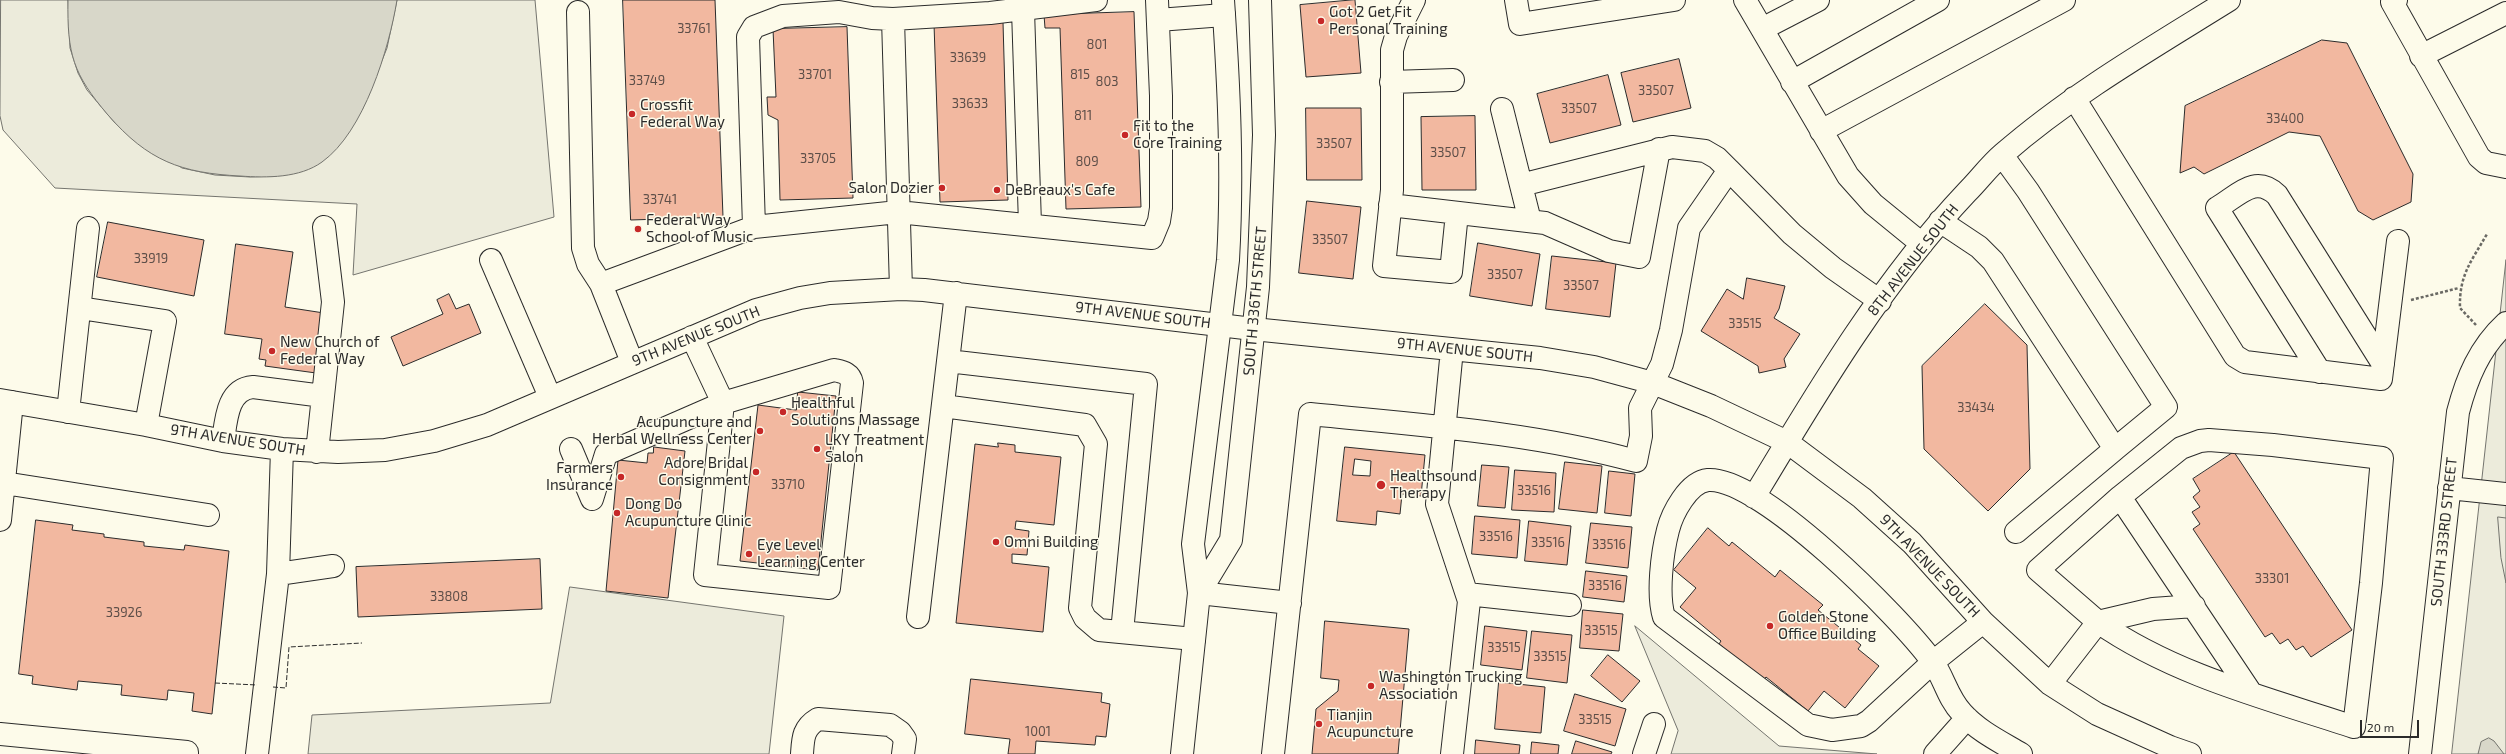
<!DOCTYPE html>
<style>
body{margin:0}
#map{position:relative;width:2506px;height:754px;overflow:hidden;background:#fdfbea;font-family:"Exo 2",sans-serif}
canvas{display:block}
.scale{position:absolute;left:2360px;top:720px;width:59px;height:18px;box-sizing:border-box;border:2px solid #2b2b2b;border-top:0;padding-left:5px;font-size:12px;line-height:14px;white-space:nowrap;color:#2b2b2b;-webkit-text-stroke:3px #fdfbea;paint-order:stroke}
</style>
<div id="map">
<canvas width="2506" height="754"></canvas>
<div class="scale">20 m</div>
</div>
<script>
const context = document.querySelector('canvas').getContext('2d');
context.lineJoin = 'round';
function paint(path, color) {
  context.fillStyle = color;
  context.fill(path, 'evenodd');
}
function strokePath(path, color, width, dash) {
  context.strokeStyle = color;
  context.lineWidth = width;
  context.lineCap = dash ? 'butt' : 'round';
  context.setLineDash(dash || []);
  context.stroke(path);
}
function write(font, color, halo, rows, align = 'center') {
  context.font = font + ' "Exo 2",sans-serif';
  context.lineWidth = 3;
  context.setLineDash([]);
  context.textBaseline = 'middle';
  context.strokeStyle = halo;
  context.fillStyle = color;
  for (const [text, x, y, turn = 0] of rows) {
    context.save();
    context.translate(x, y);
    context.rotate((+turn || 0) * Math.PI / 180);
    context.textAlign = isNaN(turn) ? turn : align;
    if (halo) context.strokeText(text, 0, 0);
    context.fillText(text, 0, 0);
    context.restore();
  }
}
const green = new Path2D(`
 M1,0H68L70,48L78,73L87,90L115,123L182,168L215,175L250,177L277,176L362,110L387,48L397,0H535L554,217L353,275L357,204L55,188L3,130L0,116Z
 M2506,260V754H2452Z
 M570,587L784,616L769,754H308L312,715L550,703Z
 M1635,626L1779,746L1877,754H1671L1678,731Z`);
paint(green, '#ecebdb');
strokePath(green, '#74746e', 1);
const parking = new Path2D(`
 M2498,517L2506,518V583L2501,558Z`);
paint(parking, '#eceadb');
strokePath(parking, '#74746e', 1);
const water = new Path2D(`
 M68,0H397C389,49 364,132 322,162C300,178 267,178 240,176C181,173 148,161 108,115C73,74 67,54 68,0Z
 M2489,738L2494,741L2504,754H2478L2481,742Z`);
paint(water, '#d8d7c9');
strokePath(water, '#74746e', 1);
const building = new Path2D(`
 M623,0H715L723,217L631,220Z
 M1355,0L1361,73L1306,77L1300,5Z
 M1134,12L1141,207L1066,209L1060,28H1045L1044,15Z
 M1003,22L1008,200L940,202L934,24Z
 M847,27L853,198L780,200L778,120L768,115L767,97H776L773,29Z
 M2322,40L2347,43L2413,174L2411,202L2373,220L2358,211L2320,136L2289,132L2204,174L2194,167L2180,173L2185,106Z
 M1679,59L1691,108L1633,122L1621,73Z
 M1608,75L1621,125L1550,143L1537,94Z
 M1306,108H1361L1362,180H1307Z
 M1475,116L1476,190H1422L1421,117Z
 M1307,201L1361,207L1353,279L1299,273Z
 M108,222L204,240L194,296L97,277Z
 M1478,243L1540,254L1532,306L1470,296Z
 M236,244L293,252L285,307L324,313L316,373L265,366L266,360L259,359L262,339L225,334Z
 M1552,256L1616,263L1610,317L1546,309Z
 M1747,278L1785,286L1779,309L1774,318L1800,334L1784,359L1786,367L1759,373L1758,366L1701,331L1727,289L1743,299Z
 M449,294L456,309L469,304L481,333L403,366L391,337L443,314L437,300Z
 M1985,304L2027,345L2030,469L1988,511L1924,449L1922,366Z
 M798,392L836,396L818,570L740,561L758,405L796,410Z
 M998,443L1015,445V452L1061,457L1054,525L1016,521L1015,529L1029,531L1027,555L1012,554V563L1049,567L1043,632L956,623L975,444L998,447Z
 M654,447L685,451L668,598L606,591L618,460L647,463L648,453H653Z
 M1345,447L1425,455L1421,496L1402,494L1400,514L1377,511L1376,525L1337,521ZM1355,459L1371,461L1370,476L1353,475Z
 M2234,452L2352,630L2311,657L2303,646L2296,650L2288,639L2280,644L2272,633L2265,637L2193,529L2200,524L2192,512L2200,507L2193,497L2200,491L2193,479Z
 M1565,462L1602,466L1597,513L1559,509Z
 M1482,465L1509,467L1505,508L1478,506Z
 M1515,470L1556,473L1554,512L1512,510Z
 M1609,471L1635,474L1631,516L1605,513Z
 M1475,516L1520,520L1517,558L1472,554Z
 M36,520L73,525L72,530L104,534V537L144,542V546L184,550L185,545L229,551L212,714L192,711L194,693L168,690L167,700L121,695L122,685L78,681L77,690L32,684L33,676L19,674Z
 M1529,521L1571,526L1567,565L1525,561Z
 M1591,523L1632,527L1628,568L1586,563Z
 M1708,528L1729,546L1732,542L1775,577L1780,570L1823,605L1818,610L1861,645L1858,649L1879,666L1845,708L1824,691L1808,711L1766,677L1763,681L1719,644L1721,641L1680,607L1696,588L1674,570Z
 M540,559L542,609L358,617L356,567Z
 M1586,571L1627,576L1624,602L1583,597Z
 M1583,610L1623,614L1619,651L1580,648Z
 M1325,621L1409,629L1398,754H1312L1316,709L1338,691L1339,680L1321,678Z
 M1485,626L1527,631L1522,670L1481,665Z
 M1532,631L1572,635L1567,683L1527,678Z
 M1608,655L1640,681L1622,702L1591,676Z
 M971,679L1102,693L1101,702L1110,704L1106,737L1096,736L1095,745L1036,741L1035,754H1008L1010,739L965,734Z
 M1499,682L1545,687L1541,733L1495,729Z
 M1575,694L1626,709L1615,746L1564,731Z
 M1476,740L1520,745L1519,754H1475Z
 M1576,741L1612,752L1611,754H1572Z
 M1532,742L1559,745L1558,754H1531Z`);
paint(building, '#f2b8a0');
strokePath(building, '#2b2b2b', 1);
const minor = new Path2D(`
 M1414,0L1396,36L1392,50V190L1384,266L1451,272L1457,213
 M1516,0L1520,24L1674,0
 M1745,0L1848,176L1873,204L1922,244
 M2396,0L2392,2L2479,157L2486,163L2506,167
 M1023,10L1030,224
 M578,12L583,248L588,264L601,284
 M893,19L901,289
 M1158,20L1224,15
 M1762,29L1818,0
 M2421,56L2506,13
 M1391,82L1453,80
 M1792,82L1938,0
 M2074,98L2235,356L2245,362L2381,379L2398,241
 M1502,109L1530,221
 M1821,131L2064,0
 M2002,155L2028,191L2166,407L2115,449
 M1729,170L1792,234L1833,268L1880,301
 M1390,205L1545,223L1609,251L1639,257L1659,149
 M1940,221L1979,247L1993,261L2115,449L2016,532
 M754,227L748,37L754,27L783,16L839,12L872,18L893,19L990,13L1096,0
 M491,260L550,397
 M80,308L165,321L146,425
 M1452,349L1437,504L1469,601L1452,754
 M948,361L1146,384L1122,632
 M632,362L601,284L754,227L898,212L1152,238L1159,221L1161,208V96L1157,0
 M834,370C843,372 850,373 852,383L829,588L705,575L723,403Z
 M2320,372L2217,208C2239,195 2255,174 2277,195L2383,364
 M323,396L333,302L324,227
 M0,400L146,425L223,441L282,449L338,452L385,450L434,441L487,425L756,310L800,298L830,293L901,289L924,290L1253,329L1540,358L1594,367L1653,383L1711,406L1787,442L1862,498L1912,543L1983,622L2050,684L2097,714L2170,747L2190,754
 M943,406L1085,425L1096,444L1080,608L1085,618L1099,630L1194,639
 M68,412L88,228
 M223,441C226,421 227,389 253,387L323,396L317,452
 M571,449L592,499L606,454L723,403L692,337
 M4,483L208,515
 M2449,488L2506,494
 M1754,497C1817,392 1882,282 1967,192C1979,180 1990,165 2003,154C2072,94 2152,48 2229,0
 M2120,497L2251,693
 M0,520L12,402
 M278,574L333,566
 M1199,593L1290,603
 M1467,594L1570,605
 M918,617L956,293
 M1983,622L1933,662L1869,721L1861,726L1832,730L1808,725L1664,617C1657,595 1662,553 1668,530C1672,514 1688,482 1708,480C1760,476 1901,618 1932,661C1944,677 1947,697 1962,713C1978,731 2001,742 2021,754
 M2098,622L2153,609L2194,606
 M2050,684L2098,622L2038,570L2120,497L2181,448L2200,441L2209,440L2273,445L2382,458L2371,583L2354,727C2266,698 2174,675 2098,622
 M0,734L187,752V754
 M257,754L278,574L282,449
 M802,754C803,738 803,728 818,719L890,725L900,732L905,739L903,754
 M1273,754L1310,414C1419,425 1530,432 1636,461L1641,436L1640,408L1662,364L1671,330L1689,228L1729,170L1717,158L1705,151L1672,147L1521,185
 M1644,754L1654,724
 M1935,754L1967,718
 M2420,754L2458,412C2467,378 2479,348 2506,323`);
const major = new Path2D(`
 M1199,593L1231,540L1258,287L1264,135L1260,0
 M1182,754L1199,593L1193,544L1228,260C1233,173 1229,87 1223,0`);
strokePath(minor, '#2b2b2b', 24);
strokePath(major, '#2b2b2b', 24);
strokePath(new Path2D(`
 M2411,300L2459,288
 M2476,325L2460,308C2459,275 2471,262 2487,234`), '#6a6964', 2.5, [3, 2]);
strokePath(minor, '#fdfbea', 22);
strokePath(major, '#fdfbea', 22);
strokePath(new Path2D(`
 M215,683L257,685
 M273,687L286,688L289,647L362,643`), '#2b2b2b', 1, [5, 2]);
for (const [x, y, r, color] of [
 [1321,21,4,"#c62828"],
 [632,114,4,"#c62828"],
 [1125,135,4,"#c62828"],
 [942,188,4,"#c62828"],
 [997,190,4,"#c62828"],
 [638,229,4,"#c62828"],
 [272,351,4,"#c62828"],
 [783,412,4,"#c62828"],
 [760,431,4,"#c62828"],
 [817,449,4,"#c62828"],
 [756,472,4,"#c62828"],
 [621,477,4,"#c62828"],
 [1381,485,5,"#c62828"],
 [617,513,4,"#c62828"],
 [996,542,4,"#c62828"],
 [749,554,4,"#c62828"],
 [1770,626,4,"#c62828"],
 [1371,686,4,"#c62828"],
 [1319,724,4,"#c62828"]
]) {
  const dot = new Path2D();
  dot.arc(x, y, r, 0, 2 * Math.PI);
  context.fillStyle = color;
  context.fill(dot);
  strokePath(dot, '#fdfbea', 1.5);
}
write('13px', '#5d4e48', null, [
 ["33761",694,29],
 ["801",1097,45],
 ["33639",968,58],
 ["33701",815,75],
 ["815",1080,75],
 ["33749",647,81],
 ["803",1107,82],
 ["33507",1656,91],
 ["33633",970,104],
 ["33507",1579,109],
 ["811",1083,116],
 ["33400",2285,119],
 ["33507",1334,144],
 ["33507",1448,153],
 ["33705",818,159],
 ["809",1087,162],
 ["33741",660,200],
 ["33507",1330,240],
 ["33919",151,259],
 ["33507",1505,275],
 ["33507",1581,286],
 ["33515",1745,324],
 ["33434",1976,408],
 ["33710",788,485],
 ["33516",1534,491],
 ["33516",1496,537],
 ["33516",1548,543],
 ["33516",1609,545],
 ["33301",2272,579],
 ["33516",1605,586],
 ["33808",449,597],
 ["33926",124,613],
 ["33515",1601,631],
 ["33515",1504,648],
 ["33515",1550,657],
 ["33515",1595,720],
 ["1001",1038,732]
]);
write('15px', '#2b2b2b', '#fdfbea', [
 ["Got 2 Get Fit",1329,12],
 ["Personal Training",1329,29],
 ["Crossfit",640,105],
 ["Federal Way",640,122],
 ["Fit to the",1133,126],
 ["Core Training",1133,143],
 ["Salon Dozier",934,188,"right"],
 ["DeBreaux's Cafe",1005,190],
 ["Federal Way",646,220],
 ["School of Music",646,237],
 ["New Church of",280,342],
 ["Federal Way",280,359],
 ["Healthful",791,403],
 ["Solutions Massage",791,420],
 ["Acupuncture and",752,422,"right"],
 ["Herbal Wellness Center",752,439,"right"],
 ["LKY Treatment",825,440],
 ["Salon",825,457],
 ["Adore Bridal",748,463,"right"],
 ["Consignment",748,480,"right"],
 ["Farmers",613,468,"right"],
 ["Insurance",613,485,"right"],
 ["Healthsound",1390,476],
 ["Therapy",1390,493],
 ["Dong Do",625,504],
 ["Acupuncture Clinic",625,521],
 ["Omni Building",1004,542],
 ["Eye Level",757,545],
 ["Learning Center",757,562],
 ["Golden Stone",1778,617],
 ["Office Building",1778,634],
 ["Washington Trucking",1379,677],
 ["Association",1379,694],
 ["Tianjin",1327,715],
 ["Acupuncture",1327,732]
], 'left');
write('15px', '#2b2b2b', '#fdfbea', [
 ["8TH AVENUE SOUTH",1913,260,-52],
 ["SOUTH 336TH STREET",1255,301,-85],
 ["9TH AVENUE SOUTH",1143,315,7],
 ["9TH AVENUE SOUTH",696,336,-22],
 ["9TH AVENUE SOUTH",1465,350,6],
 ["9TH AVENUE SOUTH",238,440,9],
 ["SOUTH 333RD STREET",2444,532,-84],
 ["9TH AVENUE SOUTH",1930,566,46]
]);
</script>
